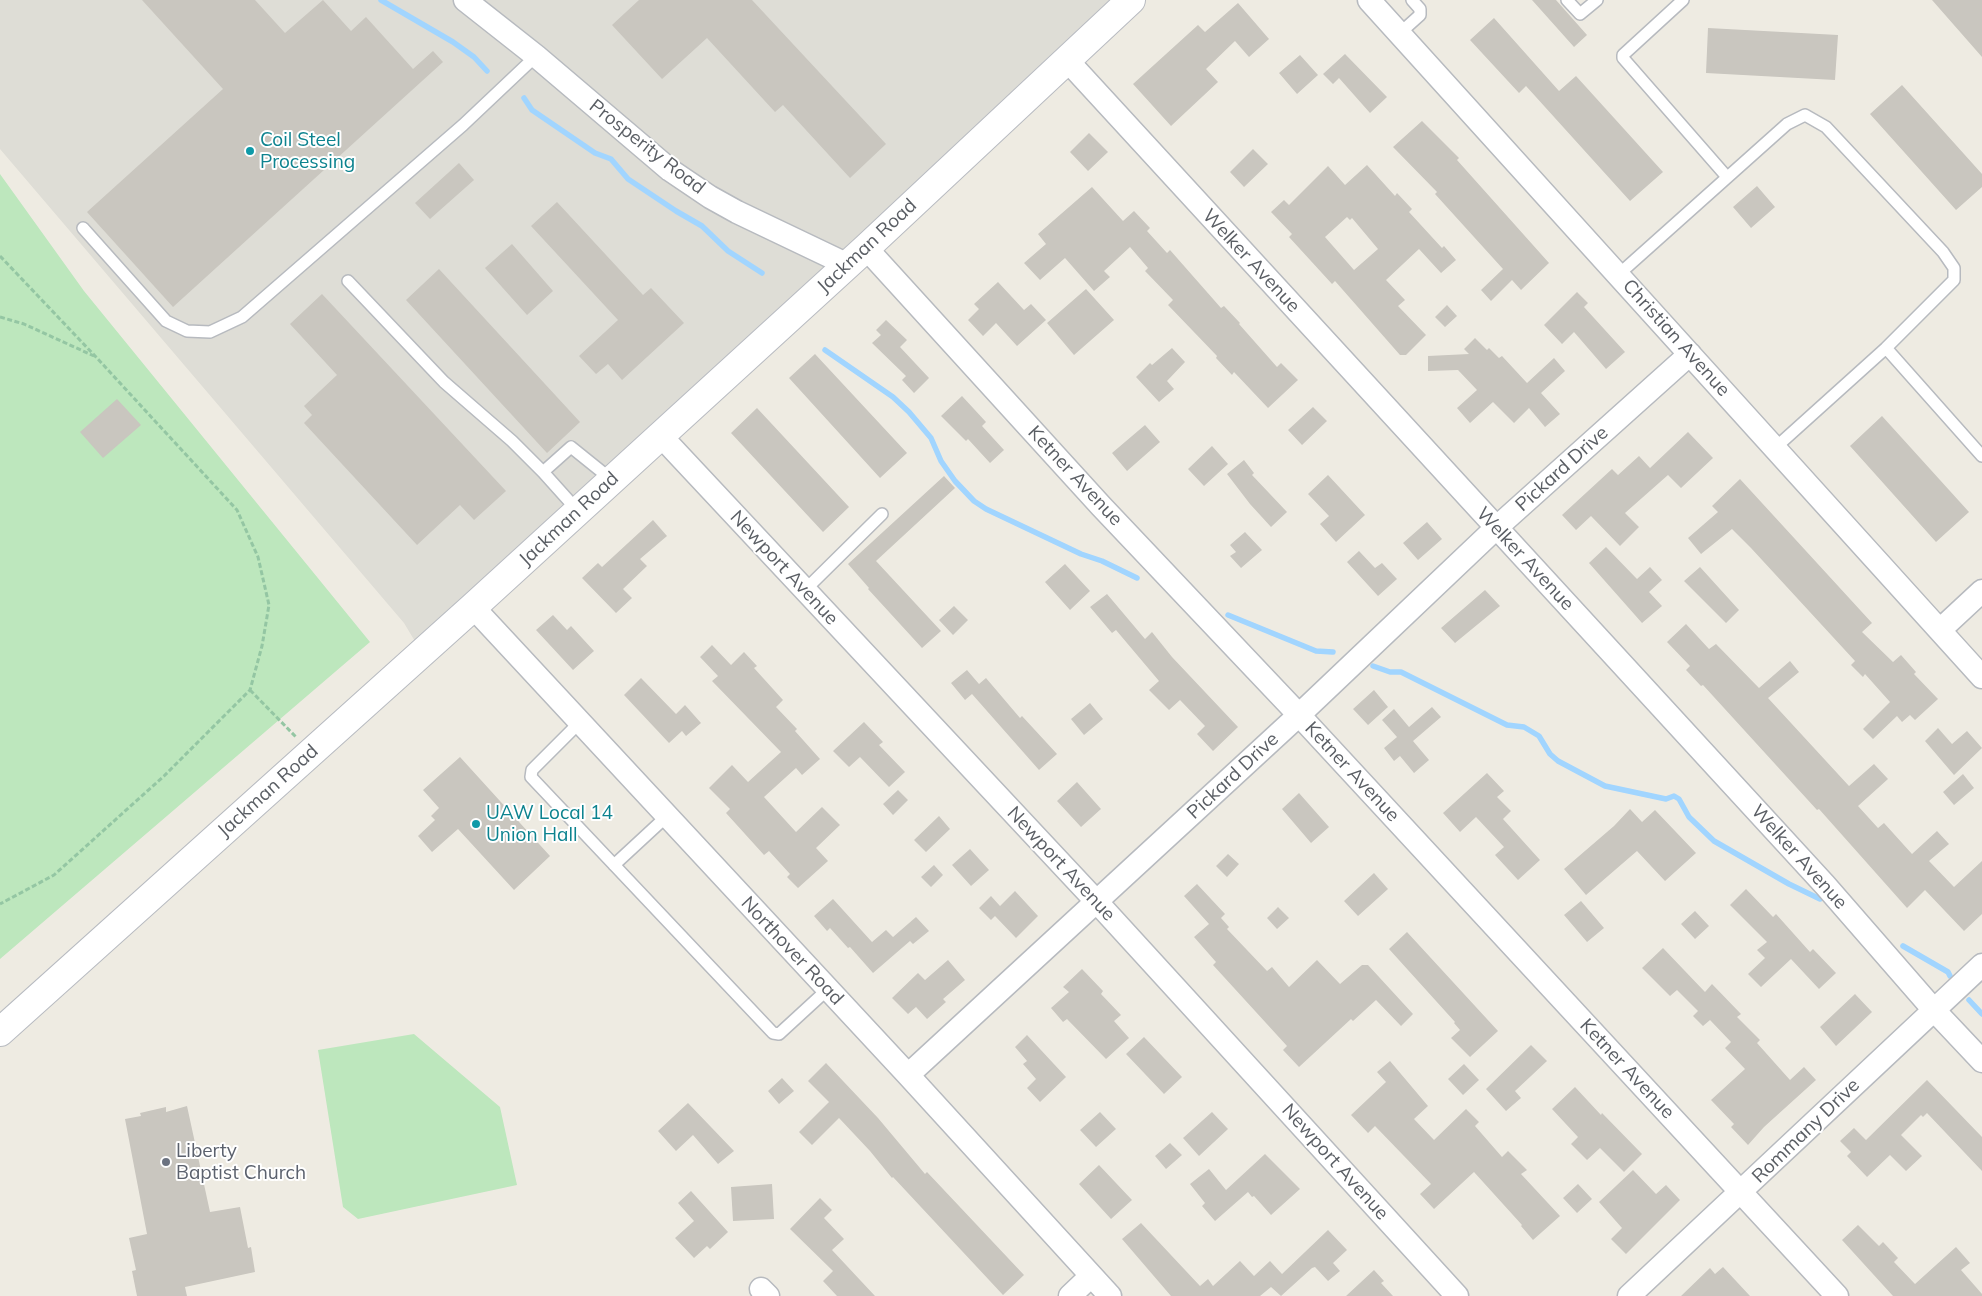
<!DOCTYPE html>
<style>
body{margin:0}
canvas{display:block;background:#eeebe2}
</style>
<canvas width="1982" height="1296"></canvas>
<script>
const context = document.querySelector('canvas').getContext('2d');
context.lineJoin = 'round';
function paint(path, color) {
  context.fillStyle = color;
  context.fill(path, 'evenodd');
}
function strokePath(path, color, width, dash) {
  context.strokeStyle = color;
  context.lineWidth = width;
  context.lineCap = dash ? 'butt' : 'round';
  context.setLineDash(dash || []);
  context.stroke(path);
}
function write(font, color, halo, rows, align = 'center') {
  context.font = font + ' Mulish,sans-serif';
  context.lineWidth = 4;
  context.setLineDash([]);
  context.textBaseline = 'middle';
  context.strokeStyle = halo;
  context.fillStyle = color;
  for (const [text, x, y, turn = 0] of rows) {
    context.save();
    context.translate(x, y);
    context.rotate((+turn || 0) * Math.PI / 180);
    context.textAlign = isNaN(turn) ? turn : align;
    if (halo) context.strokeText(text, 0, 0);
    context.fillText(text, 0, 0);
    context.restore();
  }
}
paint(new Path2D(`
 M0,0H1132L422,653L404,623L0,149Z`), '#deddd6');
paint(new Path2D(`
 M0,174L84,291L370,642L0,959Z
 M414,1034L500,1107L517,1185L358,1219L343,1207L318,1050Z`), '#bde7bd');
strokePath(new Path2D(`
 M381,0L453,42L474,57L487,71
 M524,98L532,110L595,153L611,159L628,179L676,211L702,226L728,251L762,273
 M825,350L893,397L909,412L931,438L941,461L955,481L974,501L986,509L1081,554L1102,561L1137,578
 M1228,615L1316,651L1333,652
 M1373,666L1390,672H1401L1507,725L1524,727L1539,736L1550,754L1558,761L1605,786L1666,799L1674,796L1679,799L1689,817L1714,841L1789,884L1820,899
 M1903,946L1948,972L1950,976
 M1969,1000L1982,1014`), '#a1d5ff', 5.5);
paint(new Path2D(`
 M142,0H255L285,33L323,0L351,31L366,17L413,69L433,51L443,62L173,307L87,212L223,89Z
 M639,0H752L886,144L850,178L783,105L775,112L707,38L662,79L612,25Z
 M1532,0H1556L1587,35L1574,47Z
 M1932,0H1982V57Z
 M1238,3L1269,39L1249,57L1235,41L1206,69L1218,82L1171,126L1133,84L1198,25L1205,32Z
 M1494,18L1559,91L1576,76L1663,172L1630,201L1526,86L1519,93L1470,40Z
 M1708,28L1838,35L1835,80L1706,73Z
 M1345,54L1387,97L1370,113L1339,78L1333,84L1323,74Z
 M1300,55L1318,75L1297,94L1279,73Z
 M1902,85L1982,174V187L1956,210L1870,114Z
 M1422,121L1459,158L1457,160L1549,263L1521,290L1512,280L1491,301L1481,290L1503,269L1435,194L1437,192L1393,147Z
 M1089,133L1108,152L1088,171L1070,152Z
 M1253,149L1268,164L1244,187L1230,172Z
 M459,163L474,180L430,219L415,203Z
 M1367,165L1395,196L1397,193L1412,209L1409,212L1442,248L1444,246L1456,260L1441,273L1419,249L1386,280L1405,300L1398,306L1426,335L1406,355H1400L1335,281L1332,284L1289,237L1292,234L1271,212L1284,200L1289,205L1328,166L1345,185ZM1347,217L1350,220L1352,218L1378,249L1354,270L1325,237Z
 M1757,186L1775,207L1751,228L1733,207Z
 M1092,187L1123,221L1134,211L1150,228L1147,231L1167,253L1170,250L1221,308L1224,306L1240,323L1239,324L1277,367L1281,363L1298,380L1268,408L1234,372L1232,375L1216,358L1217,356L1168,305L1173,300L1145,271L1148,268L1130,247L1104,271L1110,277L1094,291L1065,258L1040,280L1024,263L1046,244L1038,234Z
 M557,202L643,295L651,288L684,323L622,380L608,364L596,374L579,356L618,320L531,226Z
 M512,244L553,291L527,315L485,268Z
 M439,269L580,422L547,453L406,300Z
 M998,282L1024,310L1031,304L1046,320L1017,346L996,323L983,336L968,320L979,309L974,304Z
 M1086,289L1114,320L1074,355L1047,323Z
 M1577,292L1588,303L1584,307L1625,352L1606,369L1574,332L1562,344L1544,325Z
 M322,294L506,491L474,520L460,505L417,545L304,423L312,415L304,406L337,375L290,324Z
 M1447,305L1457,316L1445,327L1435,317Z
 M886,320L907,340L900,347L929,378L914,393L902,380L906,376L872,343L881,335L876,330Z
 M1475,338L1487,350L1489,348L1499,358L1502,356L1527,383L1554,358L1565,371L1541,393L1560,414L1545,427L1529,408L1514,423L1493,402L1470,423L1457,408L1477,390L1458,370L1428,371V356L1469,354L1464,349Z
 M1172,348L1185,362L1167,381L1174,389L1159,402L1136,377L1150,363L1152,365Z
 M815,354L907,453L880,478L789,378Z
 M962,396L986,422L982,426L1004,450L990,463L968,439L966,441L941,416Z
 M117,399L141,425L103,458L80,432Z
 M1313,407L1327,421L1302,445L1288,430Z
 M757,408L849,507L823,532L731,433Z
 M1882,416L1969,512L1936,542L1850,446Z
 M1145,425L1160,442L1127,471L1112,453Z
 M1688,432L1713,458L1681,488L1668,475L1625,513L1639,527L1620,546L1591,516L1576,530L1562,515L1612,469L1618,475L1639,456L1650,468Z
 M1212,446L1228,464L1204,486L1188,469Z
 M1244,460L1254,473L1252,475L1287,512L1271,527L1250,504L1227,474Z
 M1328,475L1365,515L1336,542L1320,524L1329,516L1308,494Z
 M944,476L955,488L876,561L941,631L922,648L868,589L869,588L848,564Z
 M1740,479L1872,623L1862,632L1893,662L1901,655L1916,672L1914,674L1938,699L1915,720L1910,715L1902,722L1897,716L1873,739L1863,729L1890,702L1865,674L1863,677L1851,665L1855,661L1751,548L1732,529L1701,554L1688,538L1718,512L1712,506Z
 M653,520L667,536L640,559L647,566L623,589L632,598L616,613L582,578L598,563L602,567Z
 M1427,522L1442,539L1418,560L1403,543Z
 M1245,532L1262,550L1241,568L1230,556L1236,552L1230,545Z
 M1606,547L1637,579L1650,567L1662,580L1649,592L1662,606L1642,623L1589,563Z
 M1359,551L1375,568L1382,563L1397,579L1378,596L1347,562Z
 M1065,564L1090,591L1070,610L1045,582Z
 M1700,567L1739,610L1726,623L1684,581Z
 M1485,590L1500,606L1455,643L1441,628Z
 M1107,594L1145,639L1152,632L1172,657L1238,727L1213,751L1197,734L1205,726L1180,700L1169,710L1149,690L1159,681L1116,630L1112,633L1090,607Z
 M954,606L968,620L953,635L939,620Z
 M553,615L567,630L571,626L594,651L573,670L536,630Z
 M1686,624L1709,649L1716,644L1759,688L1790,661L1799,672L1768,698L1849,786L1874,764L1888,779L1858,806L1878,828L1884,823L1912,854L1937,831L1949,844L1929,861L1954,887L1982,861V914L1964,931L1925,890L1907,908L1819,809L1817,810L1703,685L1701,686L1686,670L1690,666L1667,642Z
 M712,645L731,665L744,652L757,666L754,668L783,700L776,707L797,729L795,731L820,759L802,775L796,768L764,797L796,832L822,807L840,825L816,848L828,861L798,888L787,877L790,874L769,851L764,855L726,813L730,809L709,788L732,765L748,782L781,752L712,681L718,676L700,657Z
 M967,670L979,684L986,678L1020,718L1022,716L1057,754L1039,770L972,694L965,700L951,683Z
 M641,678L676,714L685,705L701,723L686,736L682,731L669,743L624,695Z
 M1374,690L1388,707L1368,725L1353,709Z
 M1090,703L1103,719L1084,735L1071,719Z
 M1432,707L1441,717L1413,741L1429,760L1414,773L1400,756L1394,761L1384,748L1397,737L1382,720L1394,709L1409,727Z
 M864,722L883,742L879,745L905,772L889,787L860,757L849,767L833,751Z
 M1938,728L1952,744L1967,731L1982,748L1954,775L1925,741Z
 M460,757L550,856L514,890L458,829L432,852L418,836L435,820L431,816L439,808L423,790Z
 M1487,773L1504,791L1497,797L1511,811L1503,819L1540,860L1518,880L1495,855L1504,847L1476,817L1460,832L1443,813Z
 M1963,774L1974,788L1954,805L1943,792Z
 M1077,782L1101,809L1081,827L1057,801Z
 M898,790L908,800L893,815L883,804Z
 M1299,793L1329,827L1311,843L1282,809Z
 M1630,809L1642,822L1655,810L1696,853L1665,881L1637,851L1586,895L1564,869L1614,826Z
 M939,816L950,829L926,852L914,840Z
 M970,849L989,870L971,886L952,865Z
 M1228,854L1239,864L1227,877L1216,866Z
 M934,865L943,875L931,887L921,877Z
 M1374,873L1388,889L1358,916L1344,901Z
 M1197,884L1225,914L1221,918L1229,927L1227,929L1267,971L1272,967L1289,987L1317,960L1340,984L1362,965H1368L1413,1014L1401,1026L1376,1000L1353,1021L1351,1019L1299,1067L1283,1050L1287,1046L1213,965L1216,962L1194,937L1209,924L1184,896Z
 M1746,889L1773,917L1776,914L1810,952L1813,949L1836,973L1819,989L1791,959L1761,987L1748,974L1765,958L1757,950L1767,942L1730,905Z
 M1015,891L1038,916L1016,938L995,916L991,920L979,908L991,896L1000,906Z
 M833,899L872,942L886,930L893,937L916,917L929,931L913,944L910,941L873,973L850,947L848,948L830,928L827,931L814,916Z
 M1581,901L1604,928L1587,942L1564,915Z
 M1278,907L1289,918L1277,929L1267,918Z
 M1695,911L1709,926L1695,939L1681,924Z
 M1407,932L1498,1031L1470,1057L1451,1038L1460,1030L1454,1023L1455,1022L1389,949Z
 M1663,948L1705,992L1712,984L1741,1014L1737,1017L1760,1040L1757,1043L1790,1080L1804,1067L1816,1080L1764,1127L1748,1145L1731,1127L1734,1124L1711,1100L1745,1069L1725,1048L1731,1042L1710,1020L1703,1026L1693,1016L1698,1011L1677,990L1670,996L1642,968Z
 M948,960L965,980L943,999L946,1002L927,1019L916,1007L908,1014L892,998L918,973L925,980Z
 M1082,969L1103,991L1101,994L1121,1015L1114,1021L1129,1038L1106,1059L1067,1019L1063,1022L1051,1008L1069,992L1063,987Z
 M1855,994L1872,1012L1836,1046L1820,1027Z
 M1027,1035L1066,1077L1040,1102L1027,1088L1036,1079L1023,1064L1027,1061L1015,1047Z
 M1144,1037L1182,1077L1164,1094L1126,1054Z
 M1531,1045L1547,1061L1515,1091L1521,1098L1506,1111L1486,1089Z
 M1390,1061L1428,1106L1414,1119L1434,1140L1466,1109L1479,1122L1475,1126L1502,1157L1508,1151L1527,1170L1521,1174L1560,1216L1533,1240L1521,1226L1522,1225L1474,1172L1434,1209L1420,1194L1431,1184L1375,1126L1368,1133L1351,1115L1386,1082L1377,1072Z
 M826,1063L878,1118L925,1174L927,1172L1024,1275L1003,1295L893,1177L892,1178L870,1151L839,1118L812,1145L799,1132L829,1102L808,1081Z
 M1464,1064L1479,1080L1463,1095L1448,1079Z
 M782,1078L794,1091L779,1104L768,1091Z
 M1927,1080L1982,1137V1171L1927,1113L1923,1117L1921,1115L1901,1135L1922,1156L1906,1171L1890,1155L1867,1177L1847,1156L1851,1152L1840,1141L1854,1128L1866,1140Z
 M1575,1087L1601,1115L1602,1113L1642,1154L1624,1172L1600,1148L1587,1160L1571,1144L1578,1137L1552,1109Z
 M688,1103L734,1151L718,1164L693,1135L676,1151L658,1131Z
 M187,1106L210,1212L240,1207L248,1248L251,1247L255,1272L185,1287L187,1296H137L132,1271L136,1270L129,1238L147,1234L125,1119L141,1116L140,1113L166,1107V1112Z
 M1100,1112L1116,1129L1096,1147L1080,1130Z
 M1212,1112L1228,1129L1199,1156L1183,1138Z
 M1170,1143L1182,1155L1166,1169L1155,1156Z
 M1265,1154L1300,1189L1271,1215L1254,1196L1252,1197L1248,1192L1215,1221L1202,1206L1205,1203L1190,1184L1209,1169L1226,1190Z
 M1099,1165L1132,1200L1111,1219L1079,1184Z
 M1633,1170L1656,1194L1666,1185L1680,1200L1626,1254L1611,1239L1622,1228L1599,1202Z
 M772,1184L774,1219L733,1221L731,1187Z
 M1578,1184L1592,1199L1577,1213L1563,1198Z
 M691,1191L728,1232L710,1249L707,1246L694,1258L675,1238L694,1221L678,1203Z
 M820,1198L832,1210L824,1218L844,1239L832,1250L875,1296H837L823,1281L833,1271L790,1229Z
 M1141,1223L1200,1286L1208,1279L1213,1286L1240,1261L1254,1276L1270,1261L1282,1274L1328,1230L1347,1250L1333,1263L1340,1271L1328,1281L1315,1267L1312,1268L1281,1296L1271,1287L1260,1296H1171L1122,1239Z
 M1858,1225L1879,1246L1883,1242L1898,1258L1894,1262L1915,1284L1956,1247L1970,1263L1961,1270L1982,1294V1296H1893L1842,1240Z
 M1723,1267L1750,1296H1681L1710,1268L1715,1274Z
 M1374,1270L1384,1281L1381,1283L1393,1296H1346Z`), '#c9c6bf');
const lane = new Path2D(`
 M1567,0L1580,14L1597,0
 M1683,0L1623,55V58L1727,177
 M1400,33L1420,15V9L1412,0
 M83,228L166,321L187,331L210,332L242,317L463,125L536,56
 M1618,275L1787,124L1805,115L1826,127L1943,252L1954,268V280L1886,348
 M348,281L444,382L512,441L543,472
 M1775,448L1886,348L1982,456
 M578,511L543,472L571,447L612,480
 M805,590L882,514
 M580,722L532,770L531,777L773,1033L779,1034L828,989
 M614,865L667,816`);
const street = new Path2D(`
 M465,0L536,56L670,170L710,197L737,212L848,265
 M1369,0L1982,677
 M1066,59L1825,885L1933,1009L1982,1061
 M866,248L1101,506L1299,715L1837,1296
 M660,435L1096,901L1457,1296
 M473,607L908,1075L1110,1296
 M1940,630L1982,591
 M908,1075L1299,715L1496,528L1690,354
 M761,1289L768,1296
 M1070,1296L1091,1276
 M1629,1296L1982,965`);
const secondary = new Path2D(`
 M0,1032L473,607L866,248L1131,0`);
strokePath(lane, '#b7babf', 14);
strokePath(street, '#b7babf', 25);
strokePath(secondary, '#b8bbc1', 30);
strokePath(new Path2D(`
 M0,256L96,357L237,510L258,557L269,605L262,646L250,690L164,776L54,875L0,904
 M0,317L24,324L94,356
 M250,690L297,738`), '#94c6a3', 3, [5, 2.5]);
strokePath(lane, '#fff', 11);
strokePath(street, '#fff', 22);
strokePath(secondary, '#fff', 28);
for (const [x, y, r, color] of [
 [250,151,5,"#0f9aa8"],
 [476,824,5,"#0f9aa8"],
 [166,1162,5,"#6b7280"]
]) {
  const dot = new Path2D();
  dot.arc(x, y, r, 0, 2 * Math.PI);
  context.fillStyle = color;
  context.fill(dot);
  strokePath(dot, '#fff', 2);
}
write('19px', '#0d838f', '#fff', [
 ["Coil Steel",260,140],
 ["Processing",260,162],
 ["UAW Local 14",486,813],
 ["Union Hall",486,835]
], 'left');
write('19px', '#5a5e64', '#fff', [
 ["Prosperity Road",647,147,38],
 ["Jackman Road",867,246,-43],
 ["Welker Avenue",1251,261,47],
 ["Christian Avenue",1676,338,48],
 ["Pickard Drive",1562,469,-42],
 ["Ketner Avenue",1075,476,47],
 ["Jackman Road",569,519,-43],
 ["Welker Avenue",1525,559,47],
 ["Newport Avenue",784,568,47],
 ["Ketner Avenue",1352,772,47],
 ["Pickard Drive",1233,776,-43],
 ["Jackman Road",268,791,-42],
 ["Welker Avenue",1799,857,48],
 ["Newport Avenue",1061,864,47],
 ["Northover Road",792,951,47],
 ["Ketner Avenue",1627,1069,47],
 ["Rommany Drive",1806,1131,-44],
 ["Newport Avenue",1335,1162,48]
]);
write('19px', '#5b616d', '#fff', [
 ["Liberty",176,1151],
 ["Baptist Church",176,1173]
], 'left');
</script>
